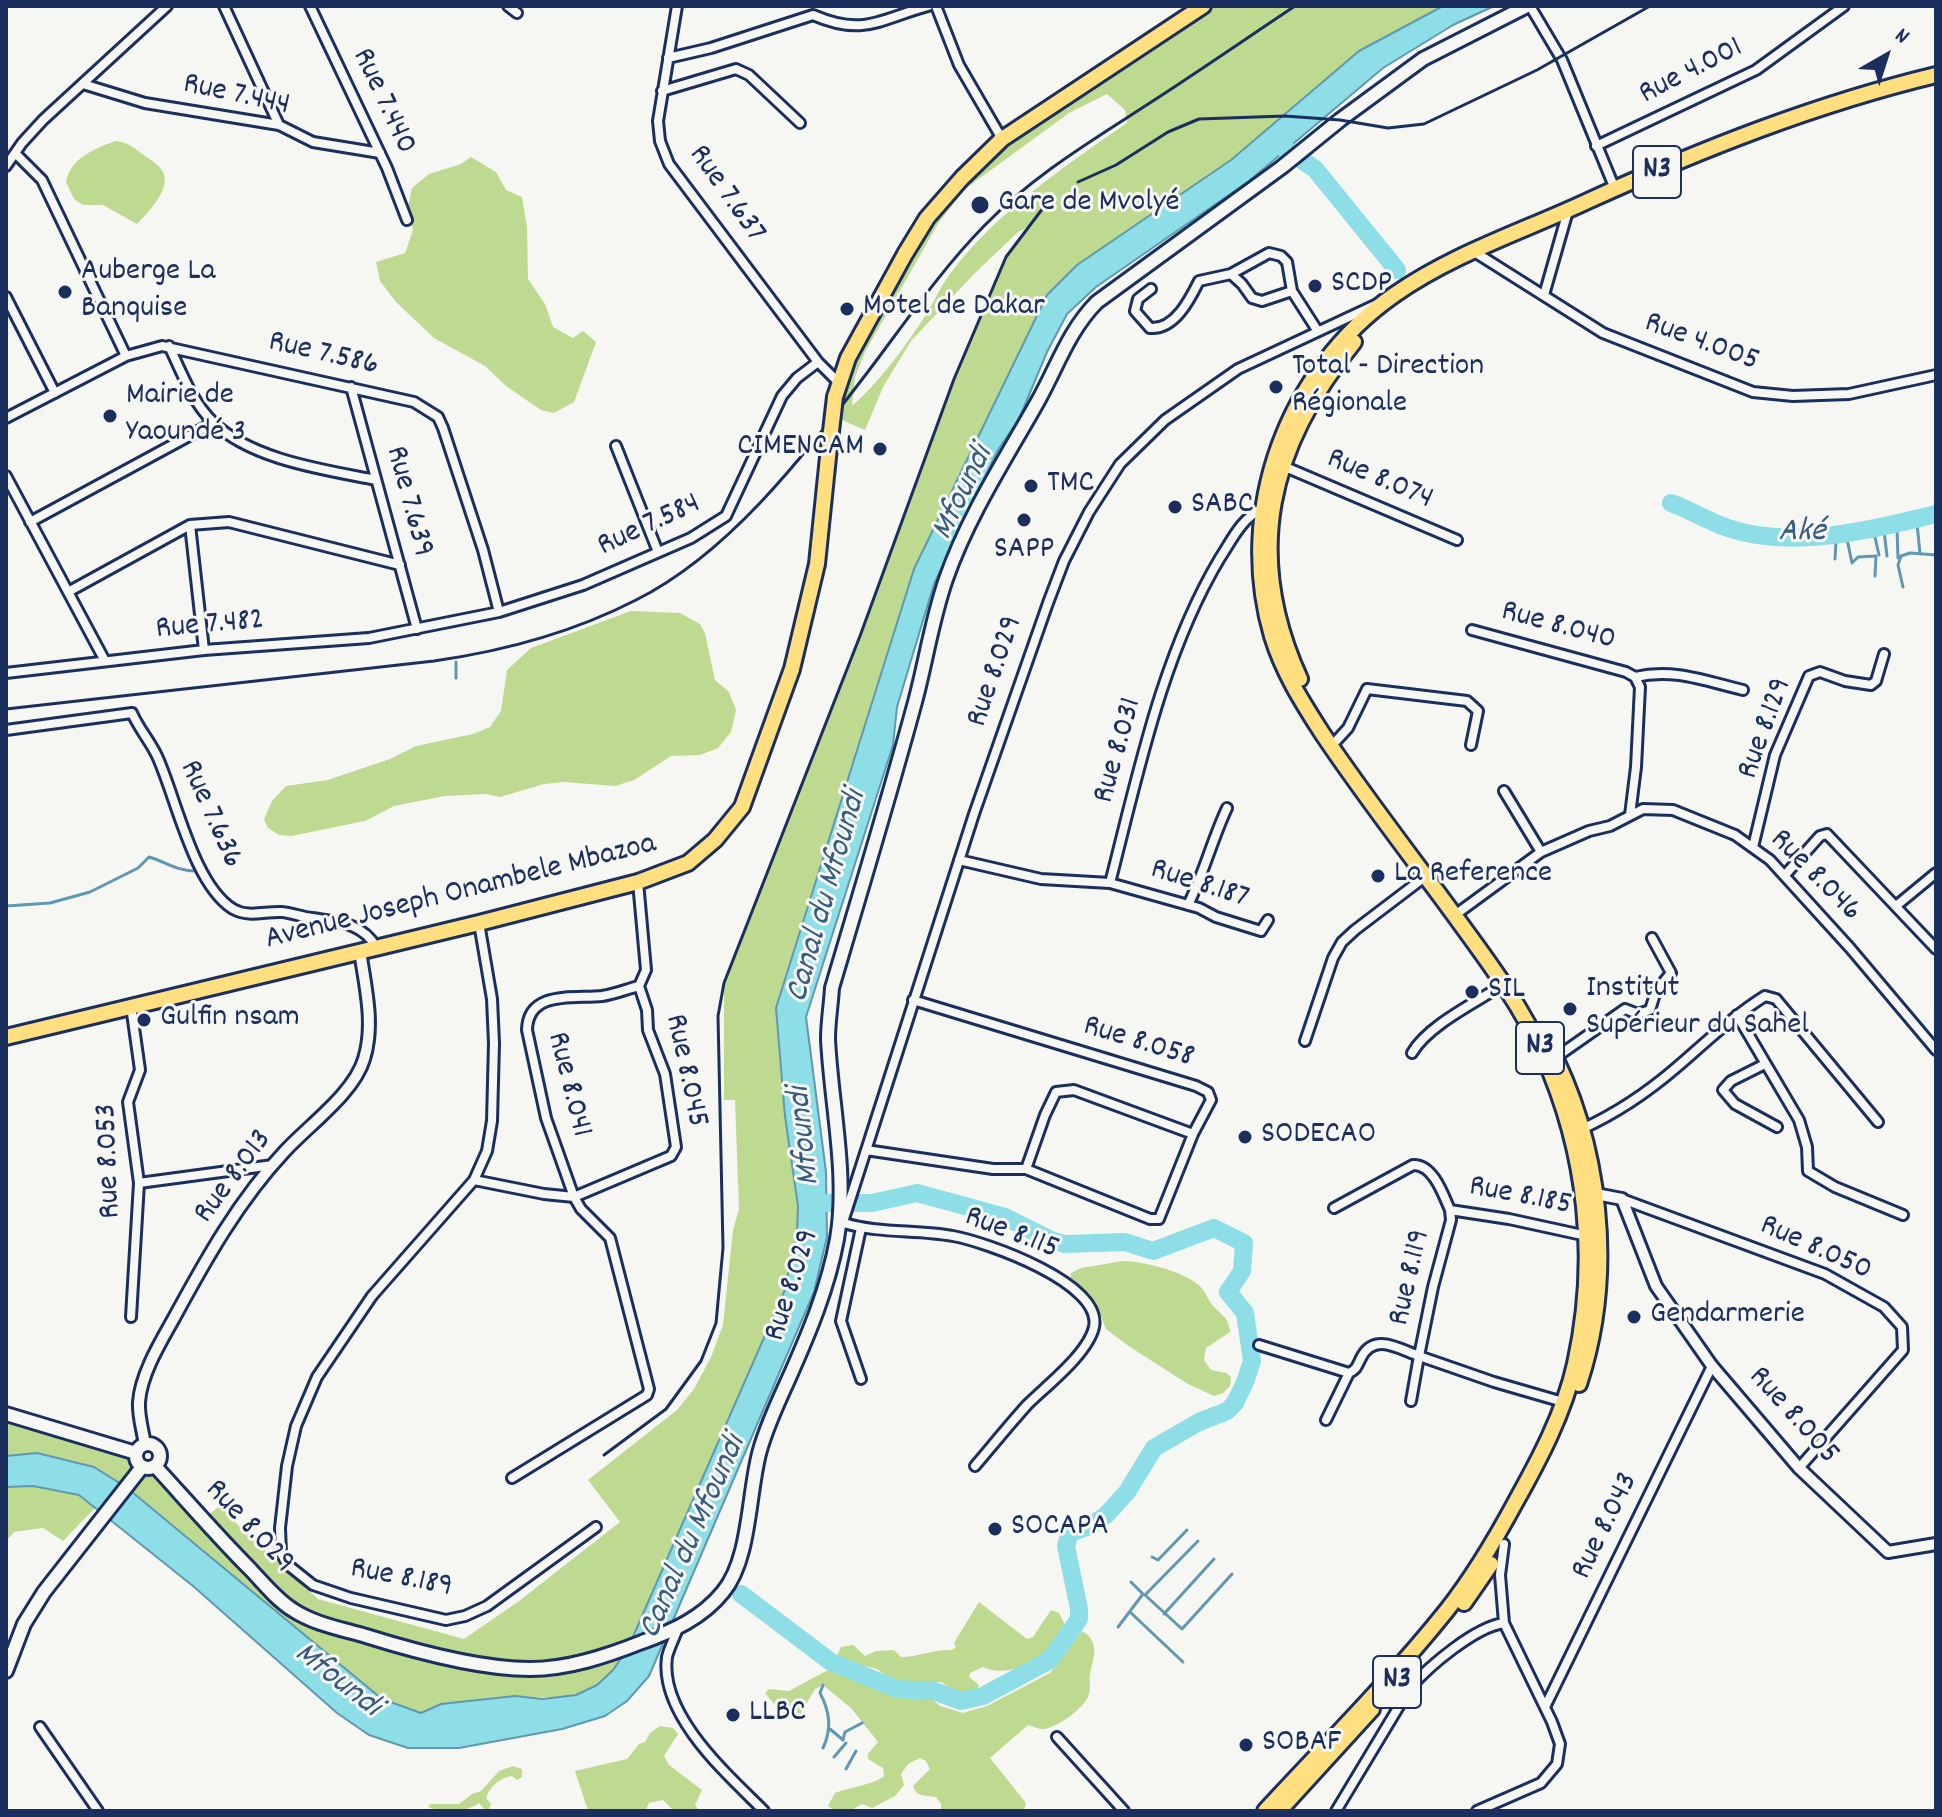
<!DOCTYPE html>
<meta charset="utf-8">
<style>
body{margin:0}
#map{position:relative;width:1942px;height:1817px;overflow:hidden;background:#f6f6f2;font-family:Dekko,sans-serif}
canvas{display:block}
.frame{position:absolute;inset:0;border:8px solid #1b2f5e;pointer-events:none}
.north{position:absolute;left:1846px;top:16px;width:80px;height:80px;-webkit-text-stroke:6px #f6f6f2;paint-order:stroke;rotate:39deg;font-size:22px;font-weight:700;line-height:32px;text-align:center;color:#1b2f5e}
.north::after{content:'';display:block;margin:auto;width:28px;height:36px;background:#1b2f5e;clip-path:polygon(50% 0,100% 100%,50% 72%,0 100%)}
</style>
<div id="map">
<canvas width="1942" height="1817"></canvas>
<div class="frame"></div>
<div class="north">N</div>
</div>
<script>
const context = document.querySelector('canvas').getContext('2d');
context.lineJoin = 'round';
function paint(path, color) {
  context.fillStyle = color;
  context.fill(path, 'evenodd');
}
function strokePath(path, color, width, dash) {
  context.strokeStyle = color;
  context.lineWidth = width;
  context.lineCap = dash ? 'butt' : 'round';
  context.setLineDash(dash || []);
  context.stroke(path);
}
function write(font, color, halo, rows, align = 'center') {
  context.font = font + ' Dekko,sans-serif';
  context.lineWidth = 6;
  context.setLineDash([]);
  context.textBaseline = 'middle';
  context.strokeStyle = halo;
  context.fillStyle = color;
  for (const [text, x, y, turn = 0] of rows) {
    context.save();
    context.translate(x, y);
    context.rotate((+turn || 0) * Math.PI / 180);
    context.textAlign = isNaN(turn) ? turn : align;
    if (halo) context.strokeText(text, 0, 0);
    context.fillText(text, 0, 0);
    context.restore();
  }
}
paint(new Path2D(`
 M1203,6H1443L1359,51L1231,160L1077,265L1047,296L914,569L776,1008L785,1116L798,1206L797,1234L784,1292L628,1648C619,1661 610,1676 596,1686C570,1703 541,1695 512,1697C482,1698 449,1701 421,1713L382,1699L126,1487L94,1467L37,1453L6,1456V1414L166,1465L208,1515L223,1504L236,1523L318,1599L464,1639L519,1601L620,1522L588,1480L677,1410L694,1389L711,1357L723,1325L733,1230L739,1209L735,1100H724V983L860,636L954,379L1006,257L1028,227L1018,232L974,274L911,341L883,387L865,430L833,416L835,397L916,235L986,152ZM1107,94L1125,110L1127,123C1066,165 994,214 950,274C939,289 932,306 922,321C901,352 879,382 852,406L855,377L865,352L939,222L965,189L1069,113Z
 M116,141C128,142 135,149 145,156C151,160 161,166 164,174C169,191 148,213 137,224L103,205H83L74,199L66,182C70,158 96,148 116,141Z
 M471,157L496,172L506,190L522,197L527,227L528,279L545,304L553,327L573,338L583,331L596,342L574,402L554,413L541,410L506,386L485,366L434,338L396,302L380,281L376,262L405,253L413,230L408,207L412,188L429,174L461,164Z
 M631,611L680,613L700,624L705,633L715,680L729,692L736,710L731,732L718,748L700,755L671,756L634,780L615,786L564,782L544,784L500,797L486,794L445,796L394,806L365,821L291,836L279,835L268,828L264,819L272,801L286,786L328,780L390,759L416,746L473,734L490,727L501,711L507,670L531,648Z
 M1123,1261C1143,1261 1185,1272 1200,1286C1206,1292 1208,1301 1214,1307C1223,1316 1229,1318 1230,1332L1206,1348L1204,1360L1211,1370L1226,1373L1231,1377L1230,1386L1223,1393L1214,1396L1188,1384L1130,1347L1106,1329L1098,1309L1070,1278L1071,1273L1081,1268Z
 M33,1486L79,1495L96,1507L63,1541L43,1528L14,1532L6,1541V1487Z
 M979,1602L1027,1639L1033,1637L1051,1610L1059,1613L1065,1625C1054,1654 1013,1681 983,1667L970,1673L969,1677L979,1685L977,1691L963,1696L941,1682H894L877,1669L842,1660L837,1656L841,1647L853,1645L865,1656L876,1651L894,1650L901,1657C919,1657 934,1649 952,1650L956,1647L954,1643Z
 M1082,1631C1101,1642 1093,1658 1090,1675C1089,1681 1091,1689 1089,1694C1085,1708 1059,1726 1045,1729C1039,1730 1034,1726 1028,1725L990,1758L1026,1803L1024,1811H941V1804L936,1797C926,1795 917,1798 913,1786L930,1769L926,1761L920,1758L908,1764L901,1774L904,1785L895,1796L872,1808L862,1804C851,1811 839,1816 828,1806L835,1793C848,1788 876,1784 884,1776L883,1768L868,1759V1754L878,1742L851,1708L823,1685L815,1689L797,1720L780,1711L765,1693L769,1689L789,1691L828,1670L867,1677L889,1693L931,1698L940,1706L963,1713L987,1706L1050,1673Z
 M660,1726L673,1728L678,1734L664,1756L669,1765L702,1790L695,1805L699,1811H674L663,1800L649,1803L645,1811H588L575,1771L627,1759L639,1744L645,1742L650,1733Z
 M513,1766L522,1769V1777L517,1780L512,1776C500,1778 490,1786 486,1798L491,1804L489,1809L485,1810L479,1803C464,1813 444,1813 428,1807L430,1804H459L472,1794L481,1791L499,1771Z`), '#beda91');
const water = new Path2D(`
 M1443,6H1494L1453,25L1383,68L1249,181L1096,287L1067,314L1047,352L1019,419L998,450L934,584L897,707L893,745L806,1017L826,1172L827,1237L814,1292L649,1676L627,1701L605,1716L562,1729L459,1748H408L369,1735L337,1713L193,1586L79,1495L33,1486L6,1487V1456L37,1453L94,1467L126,1487L382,1699L421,1713L441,1704L515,1696L543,1699L576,1695L597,1685L613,1670L628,1648L784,1292L797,1234L798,1206L785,1116L776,1008L914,569L1047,295L1077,265L1231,160L1359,51Z`);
paint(water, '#8ddee6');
strokePath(water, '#5f98b0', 2);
strokePath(new Path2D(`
 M1932,517L1936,524
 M1917,523L1920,554
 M1897,528L1898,558
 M1884,531L1887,556
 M1874,533L1879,555
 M1847,539L1852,563L1858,557L1876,556L1875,576
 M1835,559L1836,541
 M1903,587L1898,565L1901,556L1910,553L1936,555
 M456,662V678
 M6,906L50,903L90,892L138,868L149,857C166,862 179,872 198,871
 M1198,1541L1145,1595L1182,1629L1232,1574
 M1152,1557L1158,1560L1187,1530
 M1130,1612L1183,1662
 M1164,1614L1214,1559
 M1118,1627L1143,1594L1131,1582
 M830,1729L843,1740L845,1732L862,1723
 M823,1748C832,1729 830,1712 820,1693L823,1685
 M834,1757L846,1743
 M846,1769L856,1751`), '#5f98b0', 3);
strokePath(new Path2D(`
 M1275,142L1315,169L1397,270
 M1671,503C1690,510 1708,521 1728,528C1792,550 1872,530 1936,514
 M741,1594L831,1662L897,1689L934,1691L961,1701L983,1696L1050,1660L1079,1619V1609L1066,1546L1070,1533L1092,1525L1106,1515L1127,1492L1154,1448L1199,1422L1227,1411L1235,1403L1245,1382L1252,1361L1245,1313L1228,1292L1242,1271L1244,1243L1214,1228L1153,1251L1125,1242L1065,1244L1053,1241L1005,1217L917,1193L872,1203H814L813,1193`), '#8ddee6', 18);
const minor = new Path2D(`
 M224,6L279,125
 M310,6L387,168L407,220
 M508,6L517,13
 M677,6L658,121L660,141L669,164L818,362L838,382
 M936,6L959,65L1002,139
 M1530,6L1562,60L1615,189
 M668,58L711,48L813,15C864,37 880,19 928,6
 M83,84L145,103L279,125L313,142L380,153
 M662,91L736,69L749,75L800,123
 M1596,146L1756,70L1844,6
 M15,153L42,180L126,356
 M6,166L22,143L43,120L167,6
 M1473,251L1603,333L1753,392L1793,396L1849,394L1936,375
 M1231,274L1242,284L1252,298L1262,301L1292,291
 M1151,289L1138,299L1135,311L1150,328C1175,330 1190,299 1199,281L1231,274L1269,253L1281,256L1287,262L1292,291L1317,330
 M1544,295L1568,211
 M6,297L55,393
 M169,346C181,371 192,402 213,422C251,460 326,470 376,480
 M351,387L417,629
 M6,418L126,356L162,346L414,402L438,417L443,428L483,550L499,612
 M616,446L658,552
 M1283,466L1457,540
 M6,476L105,661
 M30,522L213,423
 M190,525L204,650
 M68,592L190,525L229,522L400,565
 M1472,630L1626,672L1635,677L1640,687L1636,767L1630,815
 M6,673L204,650L369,638L499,612L583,585L691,538L726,516L782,396L797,378L818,362
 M1635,677C1674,668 1705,681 1743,690
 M6,730L132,713C139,729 150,741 157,756C176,797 193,884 233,909C249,918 265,911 282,912C292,913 302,917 312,918C337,922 362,922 376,947
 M1337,740L1348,728L1367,689L1467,701L1478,711L1471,745
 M1504,791L1541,852
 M1753,847L1775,755L1809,676L1820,672L1845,681L1871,685L1876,681L1884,654
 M959,860L1041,879L1110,883C1138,774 1162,655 1220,558C1233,538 1241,519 1263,508
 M1785,875L1820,836L1827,834L1936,949
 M638,882L646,970L639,986C627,989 615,994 602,996C574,999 528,990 527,1030L546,1118L574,1197L671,1156L676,1147L665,1074L648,1030L647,1010L639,986
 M1110,883L1199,908L1216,917L1261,931L1268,920
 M1188,905C1204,873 1212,840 1227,808
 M1896,906L1936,873
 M1455,915L1541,852L1589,831L1610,826L1643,809L1673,810L1735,835L1770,860L1850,948L1936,1050
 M479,923L492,999L494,1043L492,1121L487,1151L474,1180L372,1296L317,1377L296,1426L287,1466L280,1528L281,1553L288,1565L313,1585L351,1598L446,1620L465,1616L487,1606L596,1527
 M131,1006L140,1070L128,1102L139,1183L131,1317
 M1737,1015L1799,1120L1807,1147L1808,1171L1835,1187L1903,1215
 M1305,1041L1333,958L1342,942L1355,930L1426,876
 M1412,1053C1428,1025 1477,1002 1504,984
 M1555,1058L1625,1009L1638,1014L1650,1010L1656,991L1671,973L1652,938
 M1765,1064L1731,1081L1723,1090L1735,1104L1777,1127
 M1582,1129C1617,1113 1648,1092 1677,1067C1706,1042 1733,1016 1765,996L1776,999L1878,1122
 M866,1150L993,1169H1026L1045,1115L1056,1092L1074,1090L1193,1134L1211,1100L1208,1092L1196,1086L913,1000
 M1026,1169L1150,1219H1159L1193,1134
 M474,1180L544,1194L574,1197L581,1209L610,1238L649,1389L647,1395L512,1478
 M139,1183L273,1165
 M1622,1199L1825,1274L1884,1307L1902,1327L1903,1350L1799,1468
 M1334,1208L1413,1165C1433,1164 1443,1194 1450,1210L1509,1219L1587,1236
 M1450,1210L1451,1220L1433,1287L1419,1356L1494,1382L1563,1402
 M844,1223C880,1234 917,1229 953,1236C986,1242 1103,1283 1094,1327C1088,1354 1046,1386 1027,1405C1009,1425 992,1446 975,1466
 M842,1225L974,814L1048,603L1064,561L1089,512L1120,464L1165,420L1238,369L1377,304
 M1259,1345L1349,1373C1357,1369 1357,1366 1361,1358C1374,1332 1399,1349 1419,1356L1411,1401
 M861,1379L841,1321L861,1228
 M1326,1420L1349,1373
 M678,1628C675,1637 669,1648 667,1657C659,1715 728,1775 764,1811
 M1545,1707L1712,1366
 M40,1727L98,1811
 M1057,1737L1124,1811
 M1336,1811L1410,1688C1429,1666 1475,1627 1504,1623L1500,1575L1504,1544
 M1477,1811L1541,1783L1557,1764L1560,1744L1552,1722L1504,1623`);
const tertiary = new Path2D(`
 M1596,1194L1622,1199L1656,1286L1712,1366L1799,1468L1888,1552L1936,1544
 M145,1445C143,1431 138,1416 139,1402C141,1374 160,1343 174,1318C206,1259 239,1200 285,1151C309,1125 354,1093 364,1059C375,1024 365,986 360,951`);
const secondary = new Path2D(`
 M6,1414L136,1453
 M136 1456a12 12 0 1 1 24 0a12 12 0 1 1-24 0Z
 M155,1466C187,1501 218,1537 251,1570C264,1584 277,1600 293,1610C314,1624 342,1629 366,1636C414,1651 480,1669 530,1669C568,1669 607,1656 642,1642C673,1631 702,1618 723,1592C751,1558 748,1492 760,1450C767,1425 778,1402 789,1378C809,1333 828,1288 837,1239C848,1175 831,1103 828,1039C828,1022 831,1005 832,988C860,893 889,798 915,702C926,661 932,619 946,579C968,516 1006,458 1038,401C1057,367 1069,330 1097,302L1282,167L1340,120L1423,59L1527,6
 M6,1671L24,1624L44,1592L142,1467`);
const primary = new Path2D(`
 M835,397L848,358L905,254L927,218L962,178L1002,139L1203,6
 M6,1037L479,923L638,882L688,863L715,840L742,807L792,669L817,564L828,457`);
const trunk = new Path2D(`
 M1300,679C1243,554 1269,446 1354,342
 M1546,1040C1601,1142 1616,1273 1579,1384
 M1464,1603L1491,1564
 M1265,1811C1326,1745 1391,1680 1447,1610C1473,1577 1495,1540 1515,1503C1539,1460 1564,1413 1575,1364C1598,1260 1587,1153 1543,1055C1523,1009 1493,968 1463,927C1416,862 1366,799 1322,733C1302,702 1283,672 1272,636C1235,510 1287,370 1394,295C1454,253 1524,231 1590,200C1702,149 1816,104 1936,75
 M1279,1811L1372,1709`);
strokePath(minor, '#1b2f5e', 14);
strokePath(tertiary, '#1b2f5e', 16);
strokePath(secondary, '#1b2f5e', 18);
strokePath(primary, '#1b2f5e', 20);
strokePath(trunk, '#1b2f5e', 20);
strokePath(minor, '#f6f6f2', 8);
strokePath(tertiary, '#f6f6f2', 10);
strokePath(secondary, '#f6f6f2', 12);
strokePath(primary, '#ffdf80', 14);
strokePath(trunk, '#ffdf80', 14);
strokePath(new Path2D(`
 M1078,182L1116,165L1168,132L1199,119L1285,116L1340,120L1388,128L1424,124L1537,70L1650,6
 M6,709L434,661C504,651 572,633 636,600C730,553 804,455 867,373C905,323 940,271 984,226C1035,173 1098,137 1159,97C1205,67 1250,36 1295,6
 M604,1455L666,1409L701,1361L716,1323L723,1248L718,1016L724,983L860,636L954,379L1006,257L1043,208`), '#1b2f5e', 3);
const primaryBridge = new Path2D(`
 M828,457L835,397`);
strokePath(primaryBridge, '#1b2f5e', 20, []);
strokePath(primaryBridge, '#ffdf80', 14);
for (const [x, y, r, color] of [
 [980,205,10,"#1b2f5e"],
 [1315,286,8,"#1b2f5e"],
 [65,292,8,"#1b2f5e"],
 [847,309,8,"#1b2f5e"],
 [1276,387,8,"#1b2f5e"],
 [110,416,8,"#1b2f5e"],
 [880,449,8,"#1b2f5e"],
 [1031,486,8,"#1b2f5e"],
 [1175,507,8,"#1b2f5e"],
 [1024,520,8,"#1b2f5e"],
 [1378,876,8,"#1b2f5e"],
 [1472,992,8,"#1b2f5e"],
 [1570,1009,8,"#1b2f5e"],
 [144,1020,8,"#1b2f5e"],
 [1245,1137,8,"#1b2f5e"],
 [1634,1317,8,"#1b2f5e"],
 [995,1529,8,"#1b2f5e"],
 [733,1715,8,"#1b2f5e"],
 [1246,1745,8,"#1b2f5e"]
]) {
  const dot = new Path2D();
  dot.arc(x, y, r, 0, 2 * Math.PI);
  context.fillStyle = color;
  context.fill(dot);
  strokePath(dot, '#f6f6f2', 3);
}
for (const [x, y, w] of [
 [1657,172,48],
 [1540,1048,48],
 [1397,1682,48]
]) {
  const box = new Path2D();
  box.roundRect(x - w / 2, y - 26, w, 52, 6);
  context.fillStyle = '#f6f6f2';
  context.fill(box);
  strokePath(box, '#1b2f5e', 2);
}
write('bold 30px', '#1b2f5e', null, [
 ["N3",1657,172],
 ["N3",1540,1048],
 ["N3",1397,1682]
]);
write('32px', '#1b2f5e', '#f6f6f2', [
 ["Rue 4.001",1692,73,-27],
 ["Rue 7.444",236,97,12],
 ["Rue 7.440",382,102,65],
 ["Rue 7.637",725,195,55],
 ["Rue 4.005",1701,344,20],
 ["Rue 7.586",323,356,13],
 ["Rue 8.074",1379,481,23],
 ["Rue 7.639",407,502,75],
 ["Rue 7.584",650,527,-25],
 ["Rue 7.482",210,627,-5],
 ["Rue 8.040",1558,628,15],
 ["Rue 8.029",997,672,-71],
 ["Rue 8.129",1767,729,-70],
 ["Rue 8.031",1120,751,-74],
 ["Rue 7.636",209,815,66],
 ["Rue 8.046",1814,877,45],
 ["Rue 8.187",1199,886,18],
 ["Avenue Joseph Onambele Mbazoa",461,894,-14],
 ["Rue 8.058",1138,1044,17],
 ["Rue 8.045",684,1071,78],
 ["Rue 8.041",567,1085,76],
 ["Rue 8.053",111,1161,-92],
 ["Rue 8.013",235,1178,-53],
 ["Rue 8.185",1520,1198,11],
 ["Rue 8.115",1011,1235,21],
 ["Rue 8.050",1815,1250,24],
 ["Rue 8.119",1412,1278,-77],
 ["Rue 8.029",794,1286,-72],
 ["Rue 8.005",1792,1417,48],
 ["Rue 8.043",1607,1527,-64],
 ["Rue 8.029",248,1528,47],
 ["Rue 8.189",401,1580,11]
]);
write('32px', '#1b2f5e', '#f6f6f2', [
 ["Gare de Mvolyé",998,205],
 ["Auberge La",81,274],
 ["Banquise",81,311],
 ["SCDP",1331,286],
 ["Motel de Dakar",863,309],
 ["Total - Direction",1292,369],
 ["Régionale",1292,406],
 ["Mairie de",126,398],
 ["Yaoundé 3",126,435],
 ["CIMENCAM",864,449,"right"],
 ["TMC",1047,486],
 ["SABC",1191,507],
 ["SAPP",1024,552,"center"],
 ["La Reference",1394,876],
 ["Institut",1586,991],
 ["Supérieur du Sahel",1586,1028],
 ["SIL",1488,992],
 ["Gulfin nsam",160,1020],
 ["SODECAO",1261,1137],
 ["Gendarmerie",1650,1317],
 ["SOCAPA",1011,1529],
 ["LLBC",749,1715],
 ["SOBAF",1262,1745]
], 'left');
write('italic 34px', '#385b80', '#f6f6f2', [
 ["Mfoundi",965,494,-64],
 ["Aké",1802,534],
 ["Canal du Mfoundi",829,897,-74],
 ["Mfoundi",807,1136,-96],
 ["Canal du Mfoundi",695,1538,-66],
 ["Mfoundi",336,1682,38]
]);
</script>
